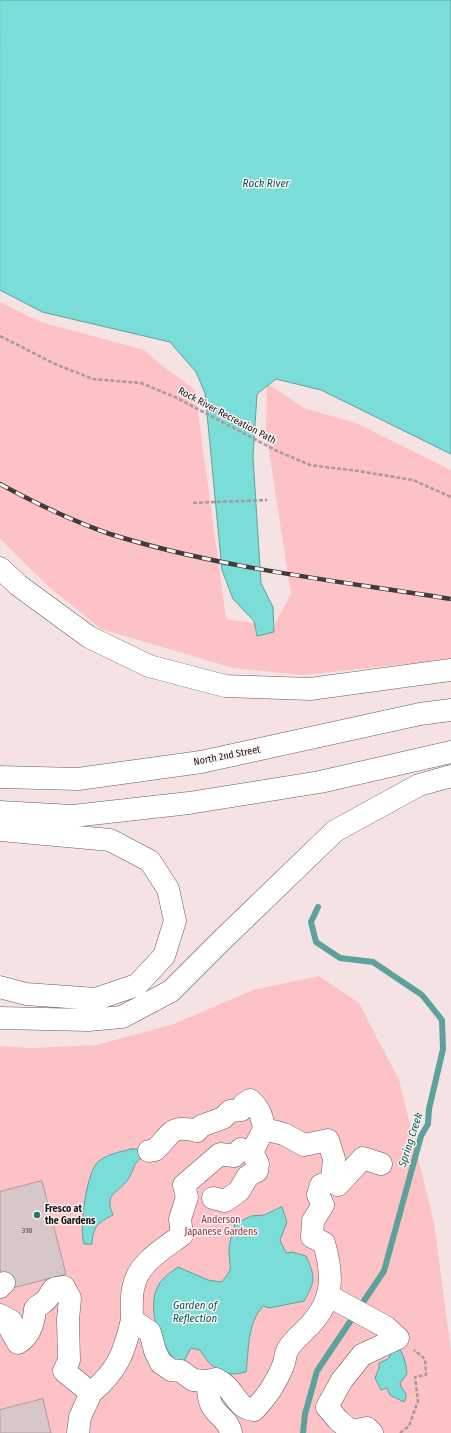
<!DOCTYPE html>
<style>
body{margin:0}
canvas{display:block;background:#f5e3e4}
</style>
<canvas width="451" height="1433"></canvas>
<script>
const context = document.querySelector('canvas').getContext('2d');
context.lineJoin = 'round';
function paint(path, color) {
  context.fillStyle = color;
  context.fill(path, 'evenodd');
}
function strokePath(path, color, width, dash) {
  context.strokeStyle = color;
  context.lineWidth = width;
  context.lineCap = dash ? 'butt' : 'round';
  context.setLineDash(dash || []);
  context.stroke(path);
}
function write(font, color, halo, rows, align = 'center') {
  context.font = font + ' "Fira Sans Condensed",sans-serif';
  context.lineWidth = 3;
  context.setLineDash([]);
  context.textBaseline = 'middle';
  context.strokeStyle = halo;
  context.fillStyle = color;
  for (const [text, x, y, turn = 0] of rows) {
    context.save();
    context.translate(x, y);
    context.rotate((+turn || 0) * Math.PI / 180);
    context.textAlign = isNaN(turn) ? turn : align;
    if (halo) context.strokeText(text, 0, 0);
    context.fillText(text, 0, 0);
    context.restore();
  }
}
paint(new Path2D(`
 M0,302L41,322L144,350L160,364L195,390L226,619L274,626L291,594L266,432L267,383L304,408L356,423L451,470V659L303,675L233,668L101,629L47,585L0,539Z
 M319,976L359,1003L399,1080L434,1223L451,1351V1433H0V1046L30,1048L97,1045L174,1024L253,990Z`), '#fcc2c5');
const water = new Path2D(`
 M0,0H451V454L321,390L276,379L257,394L253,457L261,583L273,607L274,632L257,636L254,621L233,599L222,570L205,393L196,372L170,342L42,312L0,290Z
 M131,1149H140L142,1157C134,1163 134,1168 130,1176C122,1193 102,1191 113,1215C98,1223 93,1226 92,1244H84C79,1231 86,1170 99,1161C108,1154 120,1152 131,1149Z
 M282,1207L287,1222L280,1240L286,1253L292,1252L306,1256C315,1276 316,1281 304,1301L269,1308L263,1306C247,1324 249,1349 246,1372C222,1378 212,1369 200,1350L191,1348L184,1361L174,1360C160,1341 146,1309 158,1286C162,1278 171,1272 178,1267L208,1280L221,1282C235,1268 229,1267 229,1250C229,1242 233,1233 235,1224L251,1216L264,1215Z
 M396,1345C404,1353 406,1363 407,1374L400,1383C401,1391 410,1392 404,1402L390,1395L387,1388L381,1390L375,1378L379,1368V1363L388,1359Z`);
paint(water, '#7addd7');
strokePath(water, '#5da19d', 1);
strokePath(new Path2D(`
 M303,1433L305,1414L317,1371L384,1271L421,1136L428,1124L429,1109L443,1049L442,1020L422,995L373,962L340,958L316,942L311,922L318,907`), '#5da19d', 6);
const building = new Path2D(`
 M42,1181L66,1274L5,1290L0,1269V1192Z
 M43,1399L51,1433H0V1410Z`);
paint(building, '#d8c7c8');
strokePath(building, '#ad9c9d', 1);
const minor = new Path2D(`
 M149,1151L155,1150C172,1134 170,1124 197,1131L201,1126L223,1118L230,1111L241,1110L244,1104L250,1100C260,1109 262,1116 264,1129
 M332,1181L338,1185L363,1158L381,1164
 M213,1198L225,1201L239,1191L248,1176L257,1171L258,1164L252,1152
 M0,1287L4,1283
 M329,1296L386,1327L398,1338L362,1355L342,1380L327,1407L338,1420L351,1431L367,1428L372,1433
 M0,1315L11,1321L10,1329L18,1343C30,1336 34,1322 35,1309C38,1305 44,1303 47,1299C54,1290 49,1288 64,1287L70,1298L68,1320L69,1360L64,1371L91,1393L80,1417L78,1433
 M132,1320C132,1310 131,1299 133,1289C137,1263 163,1249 182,1235L180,1219L187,1197L184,1185L220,1154L234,1156L241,1149L252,1152L264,1129L284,1134L304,1145L328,1140L334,1159L332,1181L321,1185L318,1195L323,1205L313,1221L312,1237L324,1243C333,1274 334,1299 311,1324C304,1332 293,1340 288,1349C285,1354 285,1361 283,1366C276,1383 267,1397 254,1410C234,1408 236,1388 216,1379L207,1381
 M91,1393C118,1370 124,1353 132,1320L150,1332L155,1351L161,1363L171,1370L181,1371L193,1380L207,1381C208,1388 208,1397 211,1404C216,1416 228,1418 231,1433`);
const major = new Path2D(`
 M0,568L18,585L89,637L149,666L225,686L310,689L451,670
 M0,777L78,779L201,762L420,714L451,710
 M0,812L73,816L189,803L320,782L451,752
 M0,830L110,840L150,861L168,889L175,921L164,956L137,985L96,999L26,994L0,987
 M0,1018L88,1020L122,1017L171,991L221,941L335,831L419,785L451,776`);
strokePath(minor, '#6b5b5c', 23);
strokePath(major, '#6b5b5c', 23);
strokePath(new Path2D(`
 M0,336L55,364L93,379L141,383L175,397L277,451L310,465L358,471L413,480L451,497
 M193,503L267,500
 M400,1433L409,1426L418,1401L415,1377L426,1375L425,1359L414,1350`), '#a89a9b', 2.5, [4, 2]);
strokePath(minor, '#fff', 22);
strokePath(major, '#fff', 22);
const rail = new Path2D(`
 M0,484C35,503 72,521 110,534C218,568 339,581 451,599`);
strokePath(rail, '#423a3b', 4.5);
strokePath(rail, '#fef3f3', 3, [9]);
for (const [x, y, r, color] of [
 [37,1215,4,"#28726f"]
]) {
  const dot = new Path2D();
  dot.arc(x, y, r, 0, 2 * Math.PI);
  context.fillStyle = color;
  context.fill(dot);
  strokePath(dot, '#fef3f3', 1.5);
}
write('8px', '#4a4142', null, [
 ["318",27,1231]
]);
write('10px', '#1a1415', '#fef3f3', [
 ["Rock River Recreation Path",227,416,28],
 ["North 2nd Street",227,756,-11]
]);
write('bold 10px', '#1a1415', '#fef3f3', [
 ["Fresco at",45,1209],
 ["the Gardens",45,1221]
], 'left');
write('10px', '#892e3c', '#fef3f3', [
 ["Anderson",221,1220],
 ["Japanese Gardens",221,1232]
]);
write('italic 11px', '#035e5b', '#fef3f3', [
 ["Rock River",266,184],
 ["Spring Creek",411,1140,-72],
 ["Garden of",195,1306],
 ["Reflection",195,1319]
]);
</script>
